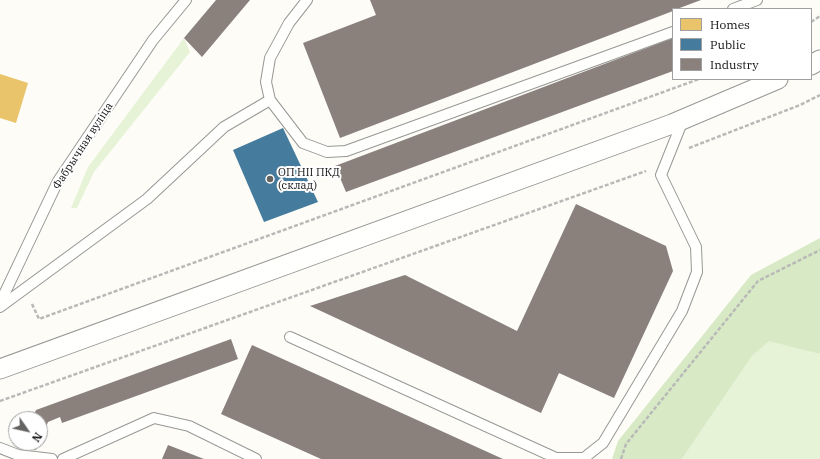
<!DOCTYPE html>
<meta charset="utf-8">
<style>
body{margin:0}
#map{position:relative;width:820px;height:459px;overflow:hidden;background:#fdfcf7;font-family:"IBM Plex Serif",serif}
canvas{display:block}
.legend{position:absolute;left:672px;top:8px;width:140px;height:72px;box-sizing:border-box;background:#fff;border:1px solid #a0a0a0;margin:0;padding:5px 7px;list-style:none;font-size:12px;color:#111}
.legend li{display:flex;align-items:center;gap:8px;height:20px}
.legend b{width:20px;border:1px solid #a0a0a0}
.north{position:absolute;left:8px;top:411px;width:40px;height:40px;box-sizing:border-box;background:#fff;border:1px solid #a0a0a0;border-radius:50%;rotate:124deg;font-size:11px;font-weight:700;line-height:16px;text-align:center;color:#111}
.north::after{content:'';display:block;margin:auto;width:14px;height:18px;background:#646362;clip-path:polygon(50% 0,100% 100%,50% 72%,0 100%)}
</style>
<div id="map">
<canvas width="820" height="459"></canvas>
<ul class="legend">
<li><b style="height:11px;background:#e9c46a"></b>Homes</li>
<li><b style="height:11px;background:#457b9d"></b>Public</li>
<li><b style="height:11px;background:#8a817c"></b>Industry</li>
</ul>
<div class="north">N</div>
</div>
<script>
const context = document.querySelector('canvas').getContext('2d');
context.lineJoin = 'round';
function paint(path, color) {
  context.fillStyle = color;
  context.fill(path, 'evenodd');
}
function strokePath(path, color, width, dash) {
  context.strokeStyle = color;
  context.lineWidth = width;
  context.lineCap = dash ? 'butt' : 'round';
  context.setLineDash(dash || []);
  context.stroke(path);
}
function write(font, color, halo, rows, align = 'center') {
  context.font = font + ' "IBM Plex Serif",serif';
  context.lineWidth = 4;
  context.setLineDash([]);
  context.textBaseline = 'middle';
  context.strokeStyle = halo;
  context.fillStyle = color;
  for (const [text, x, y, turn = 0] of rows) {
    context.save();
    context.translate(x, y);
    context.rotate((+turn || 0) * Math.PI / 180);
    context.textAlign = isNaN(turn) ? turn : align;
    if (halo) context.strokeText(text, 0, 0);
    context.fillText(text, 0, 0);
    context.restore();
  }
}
paint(new Path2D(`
 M184,38L190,52L94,172L77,208H71L88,167Z
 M769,340L820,354V459H682L752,356Z`), '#e7f3d7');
paint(new Path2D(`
 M820,238V354L769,341L752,356L682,459H612L618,441L751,275Z`), '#d8eac5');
paint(new Path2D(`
 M0,74L28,83L16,123L0,118Z`), '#e9c46a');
paint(new Path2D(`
 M283,128L318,202L264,222L233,150Z`), '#457b9d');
paint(new Path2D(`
 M216,0H250L202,57L184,38Z
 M370,0H701L677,9H673V11L340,138L303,43L376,15Z
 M673,38V71L346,192L335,166Z
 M576,204L666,246L673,271L614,398L559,373L541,413L310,306L405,275L517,331Z
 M231,339L238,359L62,423L60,417L48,422L40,441V419H32L36,410Z
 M252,345L503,459H321L221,414Z
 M22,443H39L36,450L21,446Z
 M168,445L204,459H162Z`), '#8a817c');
const service = new Path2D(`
 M307,0L289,23L270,58L266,82L270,100L303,143L327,152L346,151L673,32
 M733,9L757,0
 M0,303L58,181L153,40L186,0
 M0,307L147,199L224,127L270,100
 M290,337L556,458H584L603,443L682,311L697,272L696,247L661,175L683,120
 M0,448L18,455L52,459
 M63,459L154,418L189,426L256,459`);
const minor = new Path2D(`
 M811,65L820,60
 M0,369L672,124L778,79`);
strokePath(service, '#979795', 12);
strokePath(minor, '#979795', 21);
strokePath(new Path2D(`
 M811,22L820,16
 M689,148L800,105L820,95
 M32,304L39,319L699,79
 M0,401L646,171
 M621,459L626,444L758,281L820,250`), '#b9b9b8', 2.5, [4, 2]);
strokePath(service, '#fffffe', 10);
strokePath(minor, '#fffffe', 19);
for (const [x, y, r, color] of [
 [270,179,4,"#646362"]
]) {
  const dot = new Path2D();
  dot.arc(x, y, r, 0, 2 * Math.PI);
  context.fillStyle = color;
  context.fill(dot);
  strokePath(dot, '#fff', 1.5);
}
write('11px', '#111', '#fff', [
 ["Фабрычная вуліца",83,146,-57]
]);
write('11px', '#111', '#fff', [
 ["ОП НII ПКД",278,173],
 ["(склад)",278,186]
], 'left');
</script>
